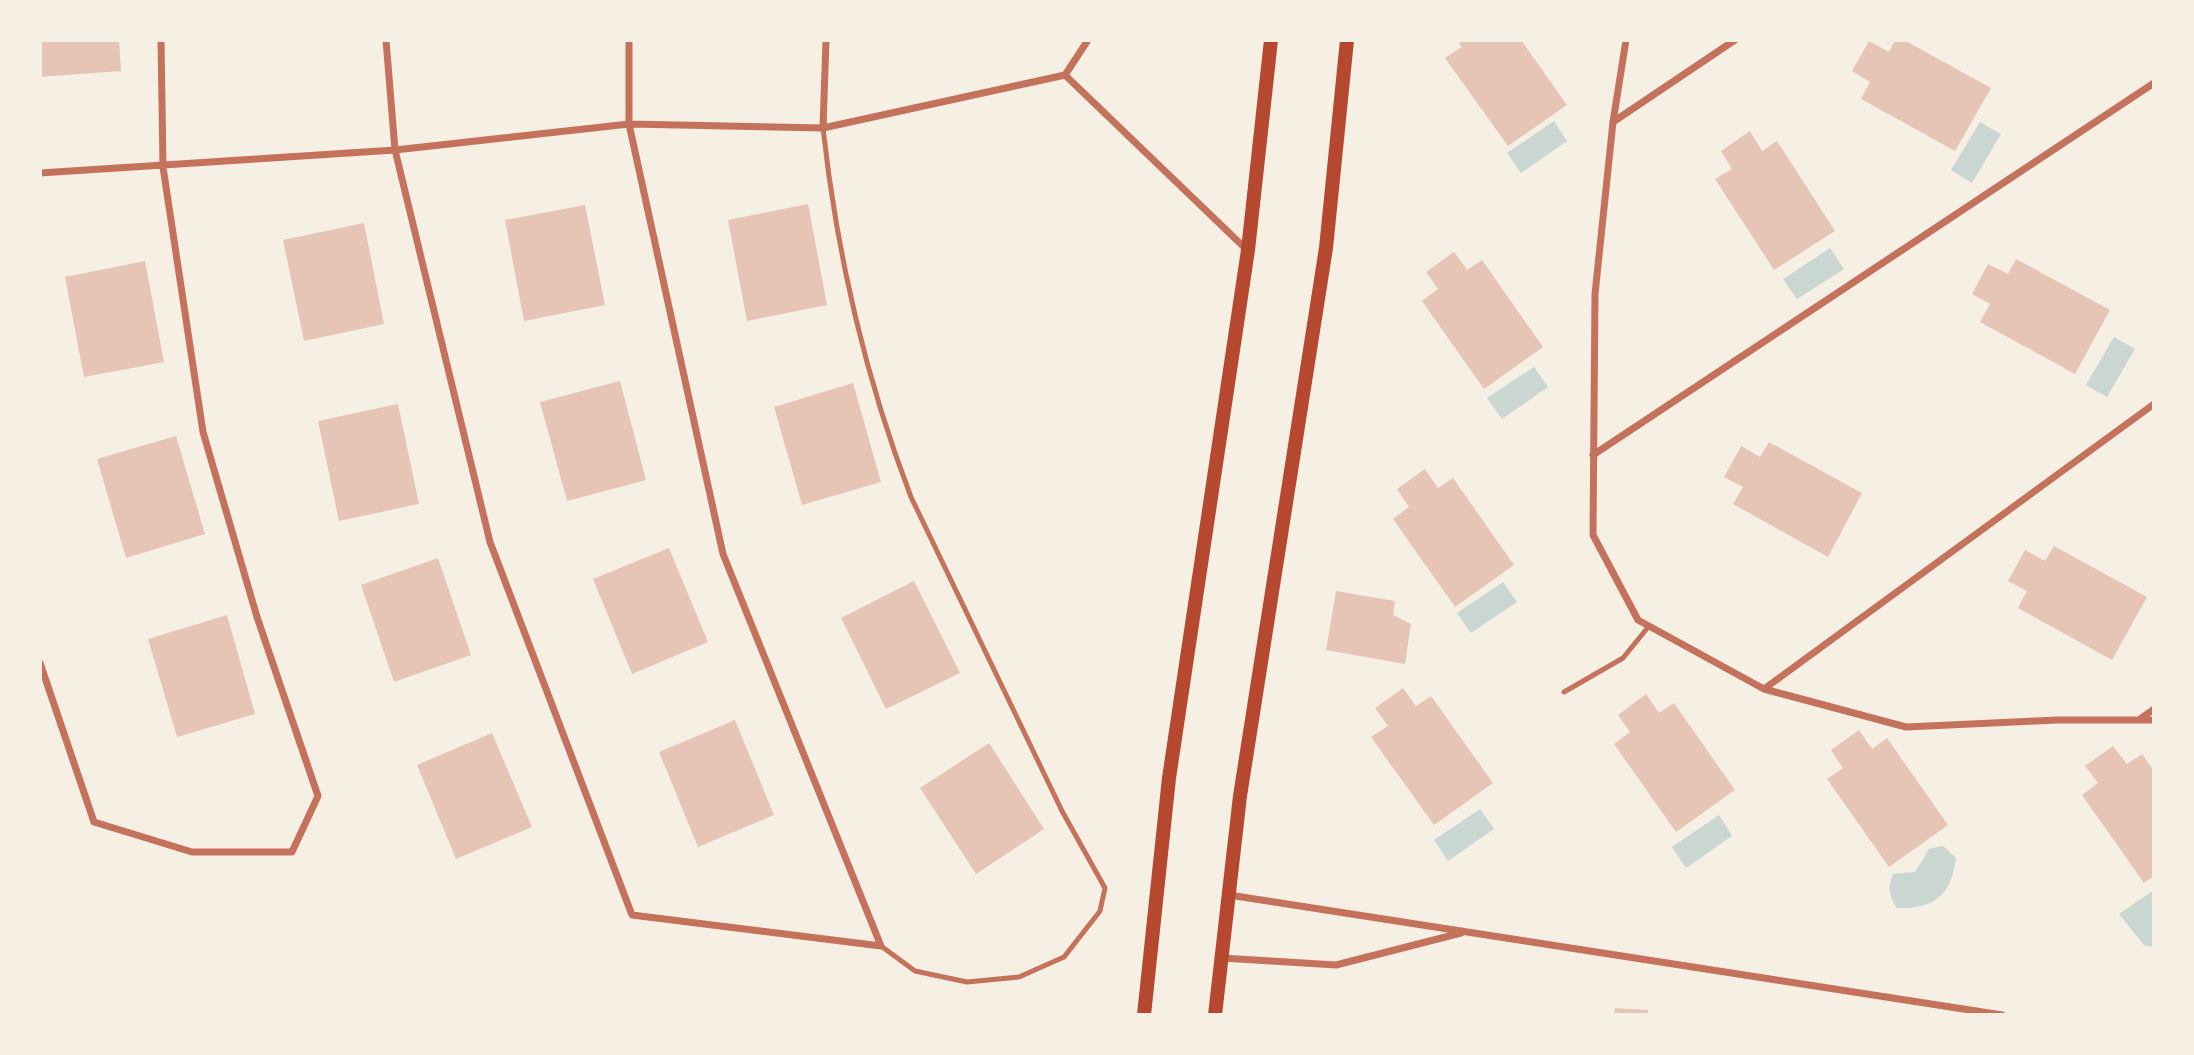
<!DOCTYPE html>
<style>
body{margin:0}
#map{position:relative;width:2194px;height:1055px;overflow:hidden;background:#f6efe4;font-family:"Roboto Condensed",sans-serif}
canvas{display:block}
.frame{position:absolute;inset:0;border:42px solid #f6efe4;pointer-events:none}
</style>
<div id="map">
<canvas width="2194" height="1055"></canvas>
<div class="frame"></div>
</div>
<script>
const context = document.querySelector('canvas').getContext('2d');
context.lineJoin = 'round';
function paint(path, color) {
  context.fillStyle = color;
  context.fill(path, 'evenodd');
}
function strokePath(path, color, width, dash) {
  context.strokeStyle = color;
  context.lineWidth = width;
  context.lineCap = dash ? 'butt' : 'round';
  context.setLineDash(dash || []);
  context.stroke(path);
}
paint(new Path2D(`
 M1554,121L1567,141L1521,173L1507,153Z
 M1980,122L2001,134L1972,183L1951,170Z
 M1830,248L1844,269L1797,299L1783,279Z
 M2114,337L2135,349L2107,397L2086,385Z
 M1534,367L1548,387L1502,419L1487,398Z
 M1503,582L1517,602L1471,633L1457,613Z
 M1480,809L1494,829L1448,861L1434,840Z
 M1719,815L1732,836L1686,868L1672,847Z
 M1943,846L1956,858C1951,895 1935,909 1897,908C1889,896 1887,888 1893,874L1915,872L1929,849Z
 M2154,890V947L2144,945L2119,914Z`), '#c9d6d2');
paint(new Path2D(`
 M40,40H119L121,71L40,77Z
 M1457,40H1521L1567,105L1508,146L1445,58L1462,47Z
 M1895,40H1904L1991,88L1955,151L1861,99L1870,82L1852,71L1869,41L1889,52Z
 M1750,131L1762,151L1777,141L1835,231L1774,270L1715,179L1732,169L1721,151Z
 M808,204L827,305L747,321L728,220Z
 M585,205L605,305L524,321L505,220Z
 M364,223L384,324L304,341L283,240Z
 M1454,252L1467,270L1482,260L1543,347L1484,389L1422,301L1438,289L1426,272Z
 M2016,259L2110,310L2075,374L1980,322L1990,304L1972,294L1988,264L2008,274Z
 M145,261L164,362L84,377L65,277Z
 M620,381L646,480L567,501L540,402Z
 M853,383L881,482L802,505L774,407Z
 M398,404L419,504L339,521L318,421Z
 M176,436L205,534L126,558L97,459Z
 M1769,442L1862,493L1828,557L1733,504L1743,487L1724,477L1741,446L1760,457Z
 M1425,469L1438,488L1453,478L1514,565L1455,607L1393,519L1409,507L1397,489Z
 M2054,546L2147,597L2112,660L2018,608L2027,591L2008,581L2025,550L2045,561Z
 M669,548L708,642L632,674L593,579Z
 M438,558L471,655L394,682L361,585Z
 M914,581L960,673L886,709L841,618Z
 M1336,591L1395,601L1393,615L1411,624L1405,664L1326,650Z
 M227,615L255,714L177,737L148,639Z
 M1403,688L1416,706L1431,696L1493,783L1434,825L1371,737L1388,726L1375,708Z
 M1646,694L1659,713L1674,703L1735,790L1676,832L1614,744L1630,732L1618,715Z
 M735,720L774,815L698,847L659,752Z
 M1859,730L1872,749L1887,738L1948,825L1889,867L1827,779L1843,768L1831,750Z
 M492,733L532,827L456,859L417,765Z
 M989,743L1044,829L976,874L920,788Z
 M2113,746L2127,764L2142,754L2154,771V876L2144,883L2082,795L2098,783L2085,766Z
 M1615,1008L1648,1010V1015H1614Z`), '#e6c5b7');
strokePath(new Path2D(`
 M823,128C837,256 865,377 911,497L1062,811L1105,888L1100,911L1064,957L1019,977L967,982L915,971L881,946
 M1564,692L1623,658L1649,626`), '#c5725c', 5);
strokePath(new Path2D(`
 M386,40L395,150L490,542L632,915L881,946L723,554L629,124V40
 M1626,40L1613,122L1595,294L1593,535L1638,620L1764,689L1906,727L2057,720H2154
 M1065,75L1246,249
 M1613,122L1735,40
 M823,128L826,40
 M40,173L395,150L629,124L823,128L1065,75L1088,40
 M1593,455L2154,83
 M40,663L94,822L192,852H292L318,796L257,617L203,432L163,167L161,40
 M1764,689L2154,404
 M2140,719L2154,709
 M1229,895L2002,1015
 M1222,958L1336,965L1461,933`), '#c5725c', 7);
strokePath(new Path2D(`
 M1144,1015L1169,778L1248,250L1271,40
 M1215,1015L1240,796L1326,248L1347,40`), '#b5482f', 14);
</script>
